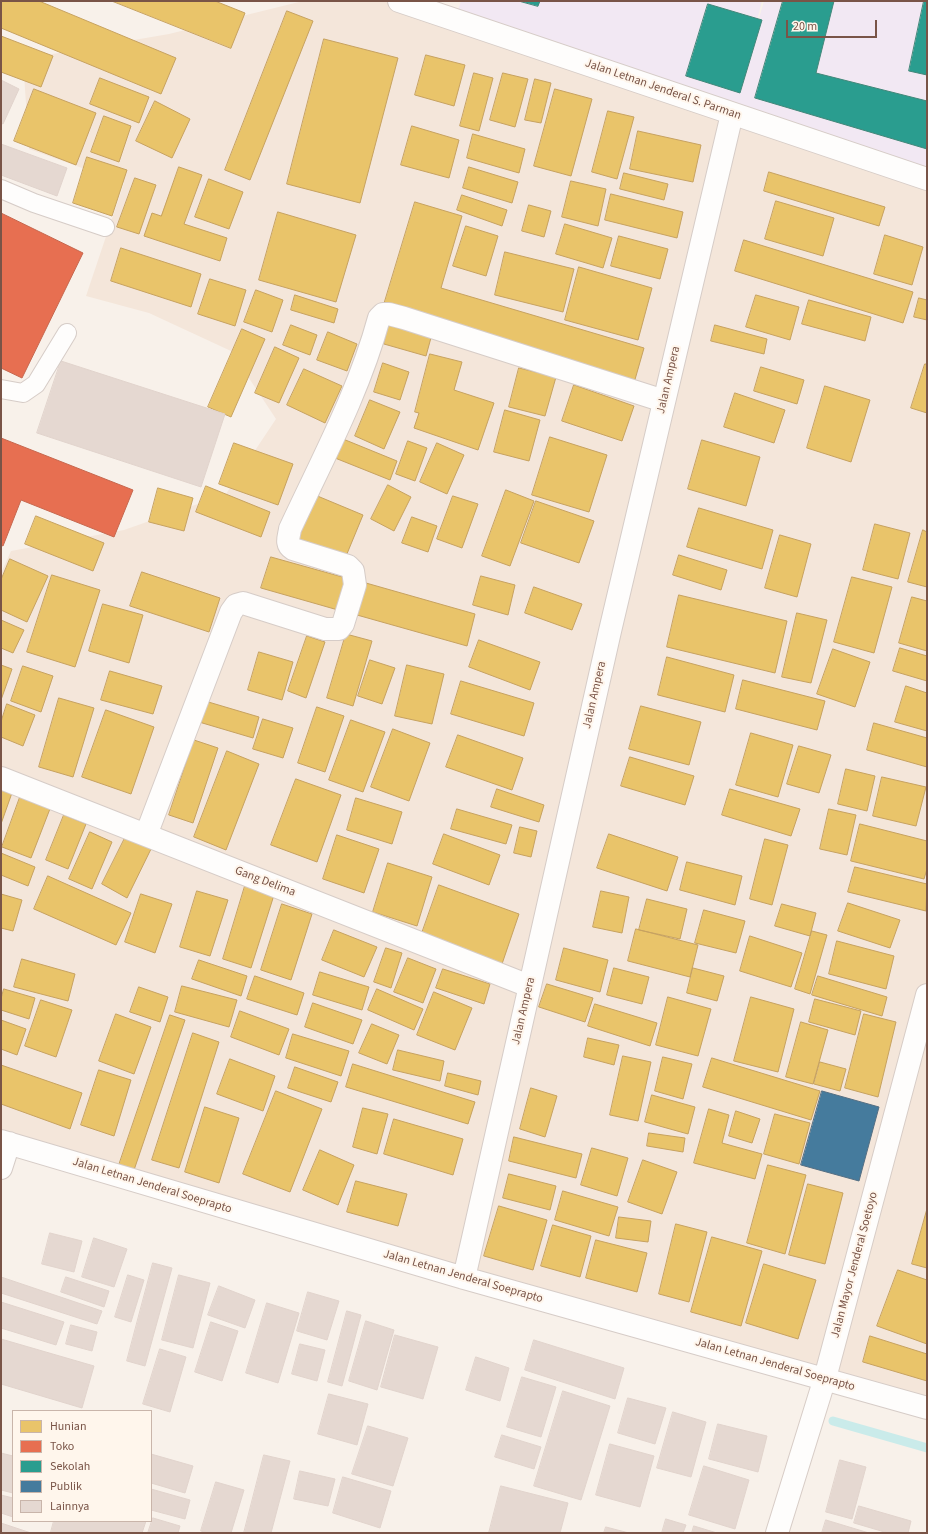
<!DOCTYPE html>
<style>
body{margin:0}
#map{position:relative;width:928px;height:1534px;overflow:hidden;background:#f8f1ea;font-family:"Source Sans 3",sans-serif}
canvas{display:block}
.frame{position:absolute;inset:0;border:2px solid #795447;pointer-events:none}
.legend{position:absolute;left:12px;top:1410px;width:140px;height:112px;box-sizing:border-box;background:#fff6ec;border:1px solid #c9b5aa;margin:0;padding:5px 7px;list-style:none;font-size:12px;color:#795447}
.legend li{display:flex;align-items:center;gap:8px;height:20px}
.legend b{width:20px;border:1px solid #c9b5aa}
.scale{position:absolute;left:786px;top:20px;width:91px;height:18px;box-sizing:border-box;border:2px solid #795447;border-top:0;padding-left:5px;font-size:12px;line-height:14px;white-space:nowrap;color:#795447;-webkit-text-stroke:3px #fff6ec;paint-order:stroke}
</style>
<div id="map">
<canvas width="928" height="1534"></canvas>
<div class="frame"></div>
<ul class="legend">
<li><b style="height:11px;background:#e9c46a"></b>Hunian</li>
<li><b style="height:11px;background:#e76f51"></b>Toko</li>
<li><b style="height:11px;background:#2a9d8f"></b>Sekolah</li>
<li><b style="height:11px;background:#457b9d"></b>Publik</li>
<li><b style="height:11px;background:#e5d8d1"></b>Lainnya</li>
</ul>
<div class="scale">20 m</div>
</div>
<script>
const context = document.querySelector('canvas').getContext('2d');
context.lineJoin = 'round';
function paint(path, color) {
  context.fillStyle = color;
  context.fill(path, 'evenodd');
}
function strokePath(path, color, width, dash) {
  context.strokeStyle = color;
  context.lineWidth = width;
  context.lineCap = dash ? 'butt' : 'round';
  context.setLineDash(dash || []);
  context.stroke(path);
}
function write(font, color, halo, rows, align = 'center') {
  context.font = font + ' "Source Sans 3",sans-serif';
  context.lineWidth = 4;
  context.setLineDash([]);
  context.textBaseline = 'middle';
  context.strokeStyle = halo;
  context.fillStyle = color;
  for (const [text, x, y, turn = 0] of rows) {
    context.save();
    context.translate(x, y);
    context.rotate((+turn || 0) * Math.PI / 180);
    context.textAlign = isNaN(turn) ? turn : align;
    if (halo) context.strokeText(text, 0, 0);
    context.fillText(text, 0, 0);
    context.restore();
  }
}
paint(new Path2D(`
 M303,1H399L927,179V1408L1,1140V573L11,551L124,530L226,494L276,419L231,351L149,313L86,296L124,183L29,149L23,59L169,34Z`), '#f4e6da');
paint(new Path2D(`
 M461,1H762L744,71L764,1H927V179L455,20Z`), '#f2e8f3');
const homes = new Path2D(`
 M1,1H39L176,58L161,94L1,28Z
 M112,1H215L245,13L231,48Z
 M287,11L313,21L250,180L225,170Z
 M1,36L53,56L41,87L1,72Z
 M324,39L398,58L360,203L287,184Z
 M426,55L465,65L454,106L415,95Z
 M474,73L493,78L479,131L460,126Z
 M503,73L528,79L515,127L490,120Z
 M100,78L149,97L139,123L90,104Z
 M535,79L551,83L541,123L525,120Z
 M34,89L96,113L76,165L14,141Z
 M555,89L592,99L571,176L534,166Z
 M155,101L190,119L172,158L136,141Z
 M608,111L634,117L617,179L592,172Z
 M104,116L131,126L119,162L91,152Z
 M412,126L459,140L449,178L401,165Z
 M638,131L701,145L693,182L630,169Z
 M473,134L525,149L519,173L467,158Z
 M87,157L127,170L112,216L73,203Z
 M179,167L202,175L184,224L227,238L220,261L144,236L152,213L161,216Z
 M469,167L518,182L512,203L463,188Z
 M769,172L885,207L879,226L764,191Z
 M624,173L668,184L664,200L620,189Z
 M135,178L156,185L139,234L117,227Z
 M209,179L243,192L229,229L195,217Z
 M571,181L606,189L598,226L562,217Z
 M611,194L683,212L677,238L605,220Z
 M462,195L507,210L502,226L457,210Z
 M776,201L834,218L823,256L765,239Z
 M415,202L462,216L441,288L644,348L634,383L383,308Z
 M529,205L551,211L544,237L522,231Z
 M278,212L356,235L336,302L259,280Z
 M565,224L612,238L603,268L556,254Z
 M466,226L498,236L486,276L453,266Z
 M885,235L923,247L912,285L874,274Z
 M619,236L668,249L660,279L611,266Z
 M744,240L913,292L903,323L735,271Z
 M121,248L201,274L191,307L111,281Z
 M505,252L574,269L563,312L495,295Z
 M579,267L652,288L638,340L565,320Z
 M210,279L246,290L235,326L198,314Z
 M256,290L283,300L272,332L244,322Z
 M295,295L338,309L334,323L291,310Z
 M756,295L799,307L790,340L746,327Z
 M919,298L927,300V320L914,317Z
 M809,300L871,317L865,341L802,324Z
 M389,323L432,334L426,356L384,344Z
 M291,325L317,335L310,355L283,345Z
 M715,325L767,339L764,354L711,341Z
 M242,329L265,339L231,417L208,407Z
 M328,332L357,344L347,371L317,360Z
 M275,347L299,358L279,403L255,393Z
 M430,354L462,362L454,390L494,403L478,450L414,428L419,413L415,412Z
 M383,363L409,372L400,400L374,392Z
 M925,364H927V413L911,408Z
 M761,367L804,380L797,404L754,391Z
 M519,368L556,377L545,416L509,407Z
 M304,369L342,386L325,423L287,405Z
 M574,385L634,406L622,441L562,421Z
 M825,386L870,400L851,462L807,448Z
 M735,393L785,410L774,443L724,427Z
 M370,400L400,412L384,449L355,436Z
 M505,410L540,420L529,461L494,452Z
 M550,437L607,455L589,512L532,495Z
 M343,439L397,461L390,480L335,458Z
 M702,440L760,457L746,506L688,489Z
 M408,441L427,448L415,481L396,474Z
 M234,443L293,464L278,505L219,484Z
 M437,443L464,455L447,494L420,482Z
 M388,485L411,497L394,531L371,519Z
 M206,486L270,512L261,537L196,512Z
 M158,488L193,498L184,531L149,522Z
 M506,490L534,501L510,566L482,556Z
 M315,495L363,515L344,561L296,542Z
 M453,496L478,504L462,548L437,539Z
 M536,501L594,521L579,563L521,543Z
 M699,508L773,530L762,569L687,547Z
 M36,516L104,543L93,571L25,544Z
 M412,517L437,526L428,552L402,543Z
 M875,524L910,533L898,579L863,570Z
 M923,530L927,532V587L908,582Z
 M780,535L811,544L797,597L765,588Z
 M679,555L727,570L721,590L673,575Z
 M271,557L346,578L338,610L261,588Z
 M10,559L48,576L27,622L1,610V580Z
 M142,572L220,598L209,632L130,606Z
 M52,575L100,590L75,667L27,652Z
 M481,576L515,585L508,615L473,605Z
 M852,577L892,587L874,653L834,642Z
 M366,583L475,614L467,646L357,615Z
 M534,587L582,604L572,630L525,613Z
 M679,595L787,621L775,673L667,647Z
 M912,597L927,601V651L899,643Z
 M103,604L143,615L129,663L89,651Z
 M797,613L827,620L811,683L782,677Z
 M1,620L24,630L13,653L1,648Z
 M346,634L372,641L353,706L327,698Z
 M307,636L325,642L306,698L288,691Z
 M479,640L540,662L530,690L469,667Z
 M900,648L927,656V681L893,671Z
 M833,649L870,662L855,707L817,694Z
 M259,652L293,662L282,700L248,690Z
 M667,657L734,675L725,712L658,695Z
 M370,660L395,668L382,704L358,696Z
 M1,665L12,669L1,700Z
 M407,665L444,674L432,724L395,716Z
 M23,666L53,676L41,712L11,701Z
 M110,671L162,686L153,714L101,700Z
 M743,680L825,701L817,730L736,709Z
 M461,681L534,703L524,736L451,714Z
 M906,686L927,693V731L895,722Z
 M59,698L94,708L73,777L39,767Z
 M205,701L259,717L253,738L199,722Z
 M7,704L35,715L23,746L1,737V722Z
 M641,706L701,722L689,765L629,749Z
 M317,707L344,716L325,772L298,763Z
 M106,710L154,727L131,794L82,777Z
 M263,719L293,728L283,758L253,749Z
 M351,720L385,732L363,792L329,780Z
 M874,723L927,738V767L867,750Z
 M393,729L430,743L409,801L371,787Z
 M751,733L793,745L778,797L736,785Z
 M458,735L523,758L512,790L446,767Z
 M194,740L218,748L193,823L169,815Z
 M799,746L831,755L819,793L787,784Z
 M227,751L259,764L226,850L194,837Z
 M630,757L694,776L685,805L621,786Z
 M846,769L875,776L867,811L838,804Z
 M882,777L926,787L916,826L873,816Z
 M296,779L341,795L317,862L271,845Z
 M1,786L13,790L1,824Z
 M23,789L53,801L31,858L2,847Z
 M497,789L544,805L539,822L491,807Z
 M730,789L800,809L791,836L722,815Z
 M356,798L402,812L392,844L347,830Z
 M457,809L512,825L506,844L451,829Z
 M829,809L856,815L847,855L820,849Z
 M64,815L86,824L68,869L46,860Z
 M860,824L927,841V869L924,879L851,861Z
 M520,827L537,831L531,857L514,853Z
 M90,832L112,842L92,889L69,879Z
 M444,834L500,855L489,885L433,864Z
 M609,834L678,857L667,891L597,868Z
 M337,835L379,849L364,893L323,879Z
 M126,836L151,849L127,898L102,884Z
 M765,839L788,845L772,905L750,899Z
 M1,853L35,867L28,886L1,875Z
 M687,862L742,876L735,905L680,890Z
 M388,863L432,877L417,926L373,912Z
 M855,867L927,884L926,911L848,892Z
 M48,876L131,913L116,945L34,909Z
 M439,885L519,914L502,964L421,936Z
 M245,886L274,895L251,968L223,959Z
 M197,891L228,900L210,956L180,947Z
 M601,891L629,897L622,933L593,927Z
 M1,894L22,900L13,931L1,928Z
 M141,894L172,904L155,953L125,942Z
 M647,899L687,909L680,939L639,930Z
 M848,903L900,920L890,948L838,931Z
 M282,904L312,914L291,980L261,970Z
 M782,904L816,913L810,936L775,926Z
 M704,910L745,921L736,953L695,943Z
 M636,929L698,945L690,977L628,961Z
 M334,930L377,947L364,977L322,960Z
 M812,931L827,935L810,994L795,989Z
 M750,936L802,953L791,987L740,971Z
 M837,941L894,956L886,989L829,974Z
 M386,948L402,953L391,988L374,982Z
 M564,948L608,960L600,992L556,980Z
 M408,958L436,969L423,1003L394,992Z
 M22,959L75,974L68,1001L14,987Z
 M199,960L247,976L241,996L192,979Z
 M614,968L649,977L642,1004L607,995Z
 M693,968L724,976L717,1001L687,993Z
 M443,969L490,984L484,1004L436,988Z
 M320,972L369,987L362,1010L313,995Z
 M255,976L304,993L297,1015L247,999Z
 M818,976L887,997L882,1016L812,995Z
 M547,984L593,998L585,1022L539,1007Z
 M182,986L237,1000L229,1027L175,1012Z
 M139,987L168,997L160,1022L130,1012Z
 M4,989L35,998L29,1019L1,1010V999Z
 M377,989L423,1009L414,1030L368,1010Z
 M434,992L472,1008L455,1050L417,1035Z
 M668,997L711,1009L698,1056L656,1045Z
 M751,997L794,1009L778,1072L734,1061Z
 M815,999L861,1011L855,1035L809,1022Z
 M41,1000L72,1010L56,1057L25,1046Z
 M313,1003L362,1020L353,1044L305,1027Z
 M595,1004L657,1023L650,1046L588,1026Z
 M240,1011L289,1029L279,1055L231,1037Z
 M116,1014L151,1027L134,1074L99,1061Z
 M864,1014L896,1022L878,1097L845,1088Z
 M170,1015L185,1020L132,1176L117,1171Z
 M1,1020L26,1029L17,1055L1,1049Z
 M801,1022L828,1030L813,1084L786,1077Z
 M372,1024L399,1035L387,1064L359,1053Z
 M193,1033L219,1042L179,1168L152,1160Z
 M293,1034L349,1051L341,1076L286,1058Z
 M588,1038L619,1045L614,1065L584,1057Z
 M398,1050L444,1061L440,1081L393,1070Z
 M623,1056L651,1062L638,1121L610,1115Z
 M663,1057L692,1064L683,1099L655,1091Z
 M712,1058L820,1091L811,1120L703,1087Z
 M230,1059L275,1076L263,1111L217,1094Z
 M820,1062L846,1069L840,1091L814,1084Z
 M353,1064L475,1102L468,1124L346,1087Z
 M1,1065L82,1093L70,1129L1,1104Z
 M295,1067L338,1082L331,1102L288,1088Z
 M99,1070L131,1080L114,1136L81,1125Z
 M448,1073L481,1081L478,1095L445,1086Z
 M531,1088L557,1096L545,1137L520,1129Z
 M276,1091L322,1109L290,1192L243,1174Z
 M652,1095L695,1107L688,1134L645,1122Z
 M205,1107L239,1118L219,1183L185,1172Z
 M363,1108L388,1114L377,1154L353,1147Z
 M709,1109L729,1115L722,1143L762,1154L755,1179L694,1163Z
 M736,1111L760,1119L752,1143L729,1136Z
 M775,1114L810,1123L799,1164L764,1154Z
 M394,1119L463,1139L453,1175L384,1154Z
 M649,1133L685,1138L683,1152L647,1146Z
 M514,1137L582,1154L576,1178L509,1161Z
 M592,1148L628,1158L617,1196L581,1185Z
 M320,1150L354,1165L338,1205L303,1190Z
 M643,1160L677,1172L662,1214L628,1202Z
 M768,1165L806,1175L785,1254L747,1243Z
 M509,1174L556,1186L550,1210L503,1198Z
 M356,1181L407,1194L398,1226L347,1212Z
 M808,1184L843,1193L825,1264L789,1255Z
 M563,1191L618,1207L609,1236L555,1220Z
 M499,1206L547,1220L533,1270L484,1256Z
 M927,1209V1268L912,1264Z
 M619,1217L651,1221L648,1242L616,1238Z
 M676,1224L707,1232L689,1302L659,1294Z
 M553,1225L591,1236L580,1277L541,1266Z
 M712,1237L762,1251L741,1326L691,1312Z
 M596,1240L647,1253L637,1292L586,1278Z
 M764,1264L816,1280L798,1339L746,1323Z
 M898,1270L927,1280V1344L877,1326Z
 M870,1336L927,1354V1381L863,1362Z`);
paint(homes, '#e9c46a');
strokePath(homes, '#c7a260', 1);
const shops = new Path2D(`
 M1,213L83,253L22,378L1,368Z
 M1,438L133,490L114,537L21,500L3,546L1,545Z`);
paint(shops, '#e76f51');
strokePath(shops, '#c6674e', 1);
const schools = new Path2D(`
 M519,1H540L538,6Z
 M783,1H834L816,73L927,101V149L755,98Z
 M924,1H927V75L909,71Z
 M708,4L762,20L740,93L686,76Z`);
paint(schools, '#2a9d8f');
strokePath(schools, '#428779', 1);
const public = new Path2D(`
 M822,1091L879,1107L859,1181L801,1165Z`);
paint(public, '#457b9d');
strokePath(public, '#556f83', 1);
strokePath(new Path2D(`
 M833,1421L927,1448`), '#caebea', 9);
const building = new Path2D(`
 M1,80L19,89L3,124L1,123Z
 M1,144L67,168L57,196L1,175Z
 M61,361L225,414L201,487L37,433Z
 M50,1233L82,1241L74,1272L42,1264Z
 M94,1238L127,1249L114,1287L82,1277Z
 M153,1263L172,1268L145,1366L127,1361Z
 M128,1275L144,1280L131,1322L115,1317Z
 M179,1275L210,1283L193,1348L162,1340Z
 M1,1277L102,1311L97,1324L1,1293Z
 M66,1277L109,1291L104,1307L61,1292Z
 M219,1286L255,1300L245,1328L208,1315Z
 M308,1292L339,1301L327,1340L297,1331Z
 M1,1302L64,1322L56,1345L1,1328Z
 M267,1303L299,1313L278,1383L246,1373Z
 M347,1311L361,1315L342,1386L328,1382Z
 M366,1321L394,1330L377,1390L349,1381Z
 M211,1322L238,1331L222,1381L195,1372Z
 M71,1325L97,1332L92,1351L66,1344Z
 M395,1335L438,1347L423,1399L381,1387Z
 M1,1339L94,1366L82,1408L1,1384Z
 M534,1340L624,1368L615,1399L525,1370Z
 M300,1344L325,1350L317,1381L292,1374Z
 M160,1349L186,1357L170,1412L143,1404Z
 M476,1357L509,1368L500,1401L466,1390Z
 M522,1377L556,1387L541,1437L507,1427Z
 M563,1391L610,1406L581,1500L534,1486Z
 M329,1394L368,1404L357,1445L318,1434Z
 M628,1398L666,1408L655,1444L618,1433Z
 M673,1412L706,1422L691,1477L657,1468Z
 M718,1424L767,1436L758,1472L709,1459Z
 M368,1426L408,1438L393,1486L352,1474Z
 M502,1435L541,1447L534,1469L495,1457Z
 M610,1444L654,1456L640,1507L596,1495Z
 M1,1453L13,1456V1493L1,1490Z
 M151,1454L193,1466L185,1493L151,1483Z
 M264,1455L290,1461L271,1533H244Z
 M840,1460L866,1467L852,1519L826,1512Z
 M704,1466L749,1480L735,1529L689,1515Z
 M300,1471L335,1479L328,1506L294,1499Z
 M343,1477L391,1491L380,1528L333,1513Z
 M216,1482L244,1490L231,1533H208L201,1531Z
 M501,1486L568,1503L560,1533H489Z
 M151,1489L190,1500L185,1519L151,1510Z
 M1,1495L13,1498V1517L1,1513Z
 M859,1506L911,1521L908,1533H888L854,1523Z
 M153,1518L180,1526L178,1533H148Z
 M666,1519L686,1525L683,1533H662Z
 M826,1520L869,1533H822Z
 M54,1521H146L142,1533H53L51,1532Z
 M1,1523L31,1533H1Z
 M694,1526L717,1533H692Z
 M606,1527L629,1533H604Z`);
paint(building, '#e5d8d1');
strokePath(building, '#e1d3cc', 1);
const service = new Path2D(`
 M1,189L34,203L105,227
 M1,389L23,393L36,384L67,333`);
const minor = new Path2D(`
 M399,1L927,179
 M1,778L529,986
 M146,835L231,612L236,605L243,603L325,629H339L343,624L355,585L353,571L348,566L293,549C285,544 289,537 290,529C322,460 359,392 379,318L383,314H389L404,318L664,401
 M1,1141L464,1278L927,1408
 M1,1168L9,1143
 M464,1278L610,631L732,114`);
const secondary = new Path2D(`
 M777,1533L825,1378L927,995`);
strokePath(service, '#d6ccc7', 20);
strokePath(minor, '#d6ccc7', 24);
strokePath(secondary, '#d7ccc6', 24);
strokePath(service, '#fefdfc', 18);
strokePath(minor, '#fefdfc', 22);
strokePath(secondary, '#fefdfc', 22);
write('12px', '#795447', '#fff6ec', [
 ["Jalan Letnan Jenderal S. Parman",663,90,19],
 ["Jalan Ampera",669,380,-77],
 ["Jalan Ampera",595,695,-77],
 ["Gang Delima",265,882,21],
 ["Jalan Ampera",524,1011,-77],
 ["Jalan Letnan Jenderal Soeprapto",152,1186,17],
 ["Jalan Mayor Jenderal Soetoyo",855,1265,-75],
 ["Jalan Letnan Jenderal Soeprapto",463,1277,16],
 ["Jalan Letnan Jenderal Soeprapto",775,1365,16]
]);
</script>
